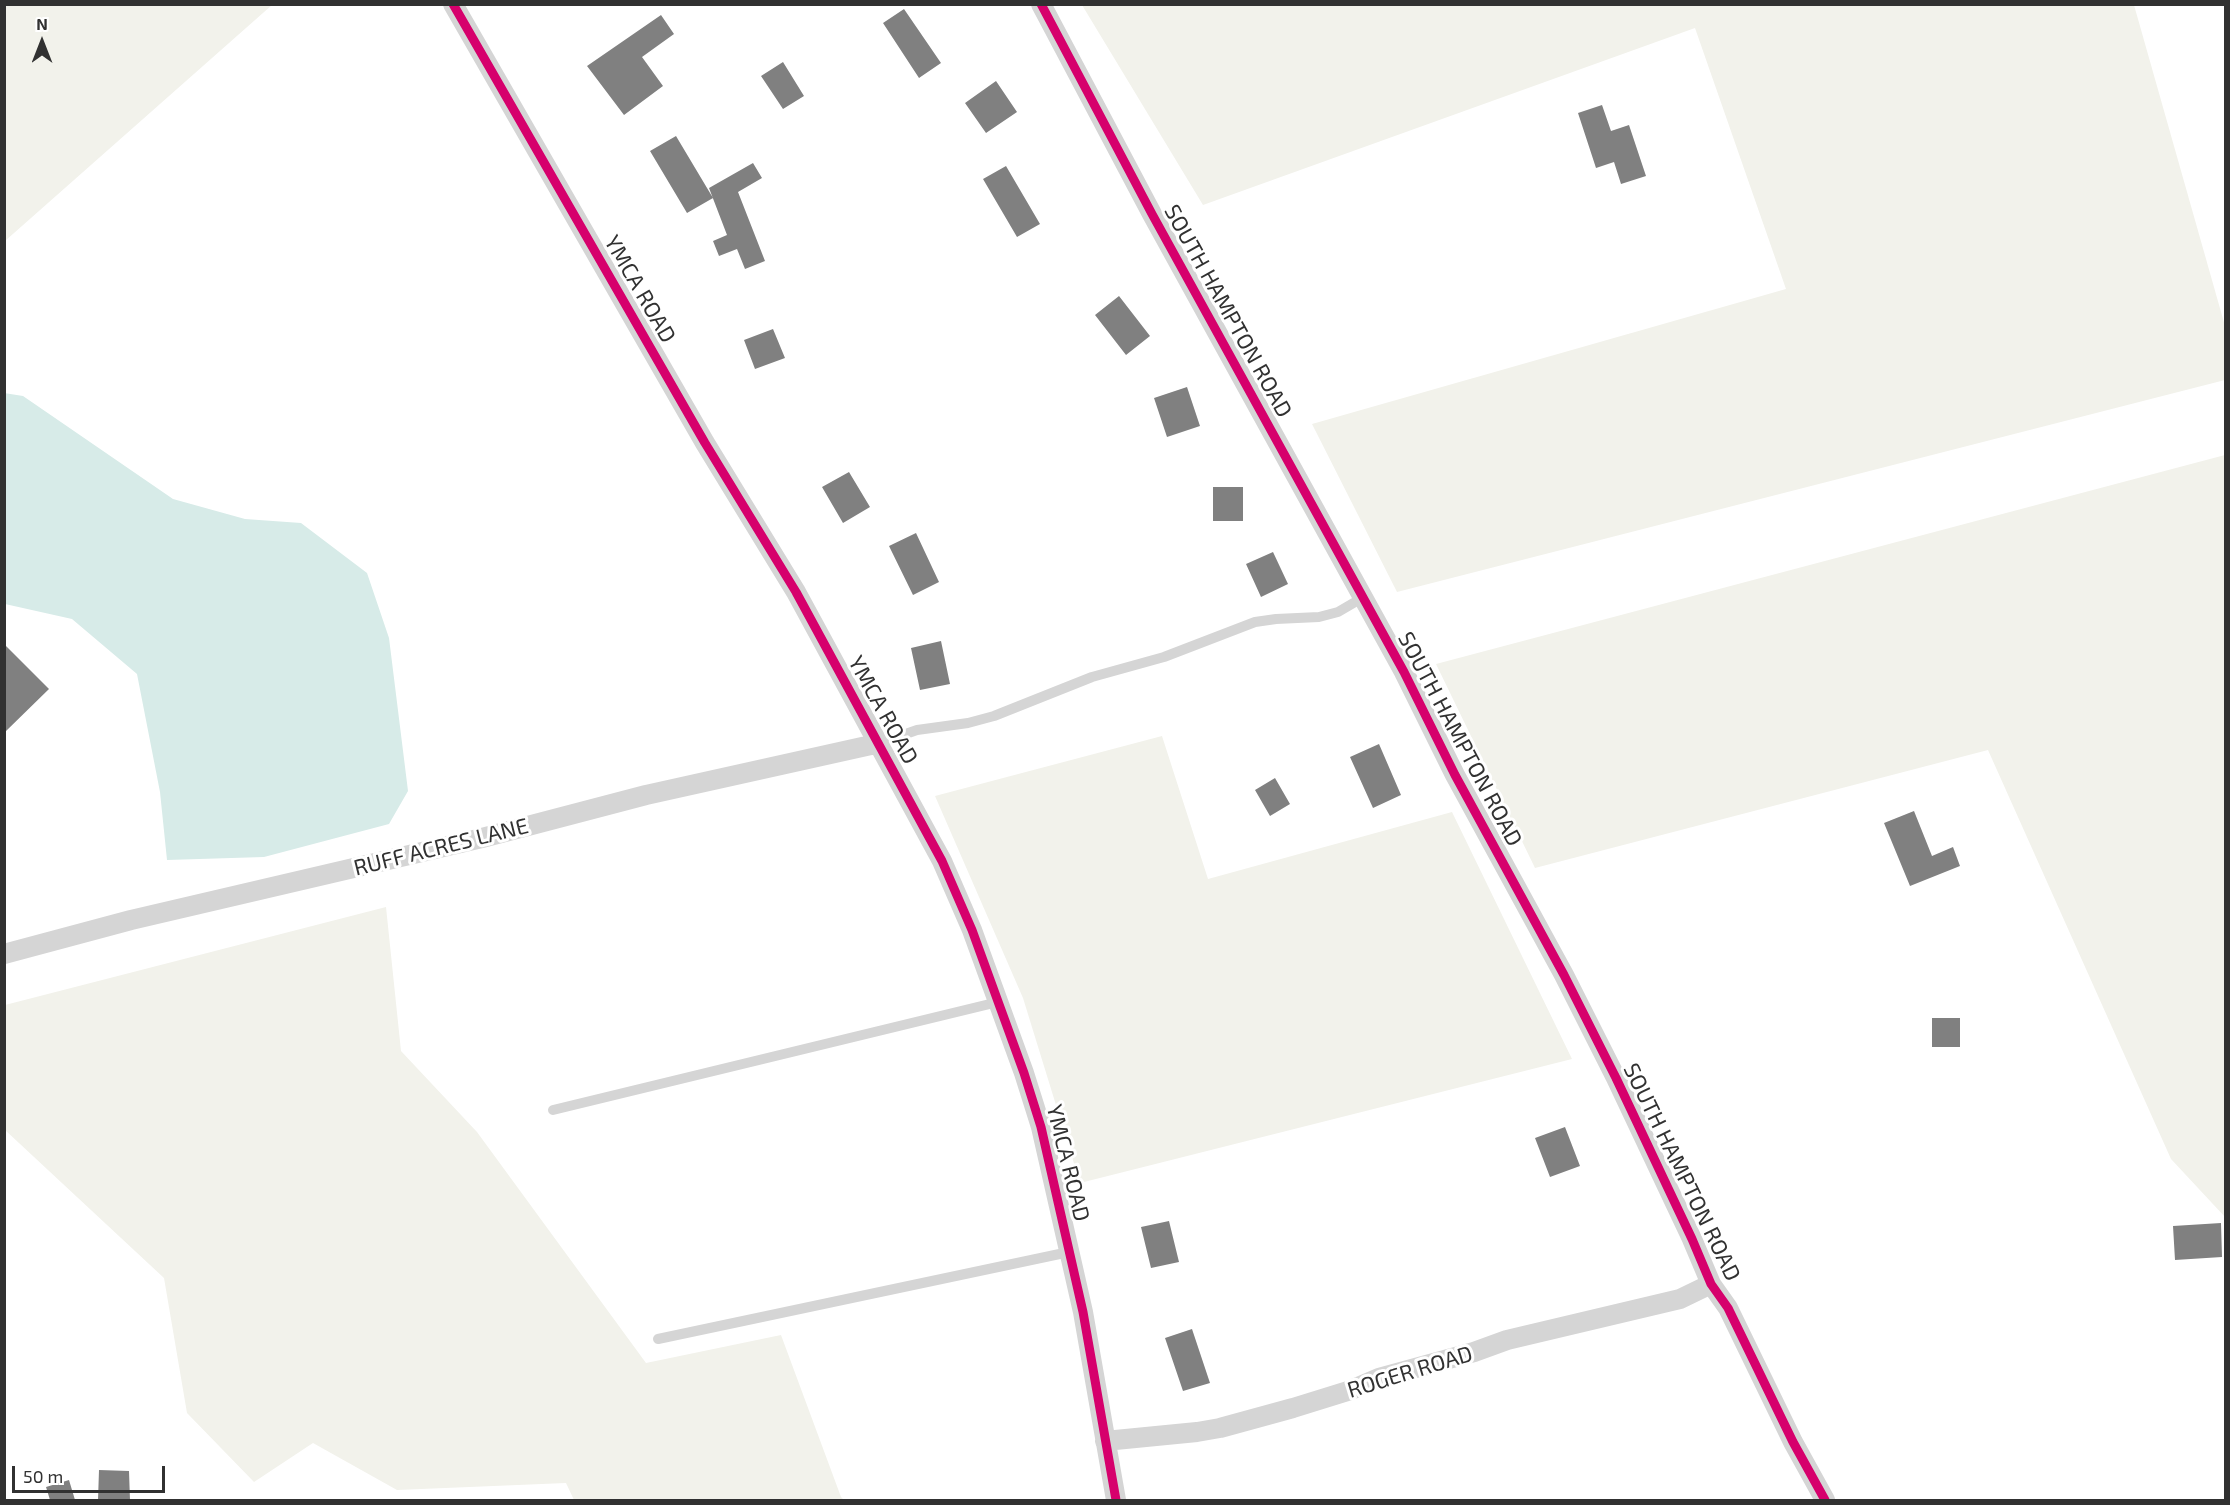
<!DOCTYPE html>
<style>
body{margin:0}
#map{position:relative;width:2230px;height:1505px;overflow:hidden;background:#fff;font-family:"Exo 2",sans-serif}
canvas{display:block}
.frame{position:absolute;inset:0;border:6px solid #313131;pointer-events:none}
.north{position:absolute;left:12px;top:12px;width:60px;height:60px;-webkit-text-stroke:4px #fff;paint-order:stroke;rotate:0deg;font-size:16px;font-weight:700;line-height:24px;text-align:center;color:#313131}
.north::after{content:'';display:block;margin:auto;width:21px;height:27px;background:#313131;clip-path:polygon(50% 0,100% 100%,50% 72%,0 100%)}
.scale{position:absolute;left:12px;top:1466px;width:153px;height:27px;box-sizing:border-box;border:3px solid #313131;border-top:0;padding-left:8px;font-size:18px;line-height:21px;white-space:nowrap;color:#313131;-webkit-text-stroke:4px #fff;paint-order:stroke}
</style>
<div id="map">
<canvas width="2230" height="1505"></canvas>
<div class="frame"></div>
<div class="north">N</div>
<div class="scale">50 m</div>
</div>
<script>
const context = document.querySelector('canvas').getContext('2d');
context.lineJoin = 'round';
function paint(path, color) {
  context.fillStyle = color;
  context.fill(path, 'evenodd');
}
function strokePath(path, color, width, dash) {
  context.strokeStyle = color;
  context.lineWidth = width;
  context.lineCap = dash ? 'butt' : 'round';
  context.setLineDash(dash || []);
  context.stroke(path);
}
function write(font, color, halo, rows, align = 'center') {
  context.font = font + ' "Exo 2",sans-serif';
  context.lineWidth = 6;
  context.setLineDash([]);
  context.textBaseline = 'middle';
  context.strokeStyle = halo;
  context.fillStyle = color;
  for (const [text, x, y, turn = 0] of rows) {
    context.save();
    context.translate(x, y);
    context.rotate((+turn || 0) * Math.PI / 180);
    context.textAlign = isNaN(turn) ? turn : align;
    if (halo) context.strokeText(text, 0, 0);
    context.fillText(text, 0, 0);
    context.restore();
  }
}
paint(new Path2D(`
 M5,4H272V5L5,241Z
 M1082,5H2134L2225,326V380L1397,592L1312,424L1786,289L1695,28L1203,205Z
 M2225,455V1217L2171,1159L1988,750L1535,868L1436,664Z
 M1162,736L1208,879L1452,812L1572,1059L1080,1183L1023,998L935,796Z
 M386,907L401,1051L477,1132L646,1363L781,1335L841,1497L844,1500H574L566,1483L397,1490L313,1443L254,1482L187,1413L164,1278L5,1130V1005Z`), '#f2f2eb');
paint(new Path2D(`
 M4,393L23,396L173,499L245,519L301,523L367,573L389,638L408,791L389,824L264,857L167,860L160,792L137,674L72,619L5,604Z`), '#d7ebe8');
paint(new Path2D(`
 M904,9L941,63L919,78L883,23Z
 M661,15L674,34L642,57L663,86L624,115L587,66Z
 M783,62L804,96L783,109L761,76Z
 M996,81L1017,112L986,133L965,103Z
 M1602,105L1611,131L1629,125L1646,176L1621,184L1614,162L1596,168L1578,113Z
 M676,136L713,198L687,213L650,151Z
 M753,163L762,178L738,192L765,261L745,269L737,249L719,256L713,241L727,235L709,188Z
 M1006,166L1040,224L1017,237L983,179Z
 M1119,296L1150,336L1126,355L1095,315Z
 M773,329L785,358L755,369L744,340Z
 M1187,387L1200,426L1167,437L1154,398Z
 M849,472L870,507L843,523L822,487Z
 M1213,487H1243V521H1213Z
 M916,533L939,582L913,595L889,546Z
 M1273,552L1288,584L1261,597L1246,564Z
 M941,641L950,684L920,690L911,648Z
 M4,644L49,689L4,733Z
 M1379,744L1401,795L1373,808L1350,757Z
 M1275,778L1290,804L1270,816L1255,790Z
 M1914,811L1932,856L1953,847L1960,866L1910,886L1884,823Z
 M1932,1018H1960V1047H1932Z
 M1565,1127L1580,1166L1550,1177L1535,1138Z
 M1169,1221L1179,1262L1151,1268L1141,1227Z
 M2221,1223L2222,1257L2175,1260L2173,1226Z
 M1192,1329L1210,1383L1183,1391L1165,1338Z
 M99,1470L129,1471L130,1500H98Z
 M69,1480L75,1500H50L46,1487Z`), '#808080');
strokePath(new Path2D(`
 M880,743L917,730L968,723L994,716L1092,677L1164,657L1255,622L1276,619L1319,617L1338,612L1362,598
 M553,1110L998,1002
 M658,1339L1069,1252`), '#d5d5d5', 10);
strokePath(new Path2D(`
 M453,4L705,443L796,592L942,861L972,930L1024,1073L1041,1127L1083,1312L1116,1500
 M1041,4L1152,214L1404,672L1455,775L1564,975L1616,1078L1692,1239L1711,1284L1728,1308L1793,1442L1825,1500
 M4,954L131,920L482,838L646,795L880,743
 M1105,1441L1197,1432L1220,1428L1293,1408L1351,1390L1379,1378L1474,1352L1507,1340L1680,1299L1711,1284`), '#d5d5d5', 20);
strokePath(new Path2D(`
 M453,4L705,443L796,592L942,861L972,930L1024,1073L1041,1127L1083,1312L1116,1500
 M1041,4L1152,214L1404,672L1455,775L1564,975L1616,1078L1692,1239L1711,1284L1728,1308L1793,1442L1825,1500`), '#d6006c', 9);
write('22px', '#313131', '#fff', [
 ["YMCA ROAD",640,289,60],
 ["SOUTH HAMPTON ROAD",1228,311,61],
 ["YMCA ROAD",883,710,61],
 ["SOUTH HAMPTON ROAD",1460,739,62],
 ["RUFF ACRES LANE",441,847,-14],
 ["YMCA ROAD",1068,1163,76],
 ["SOUTH HAMPTON ROAD",1682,1172,64],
 ["ROGER ROAD",1410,1372,-17]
]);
</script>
